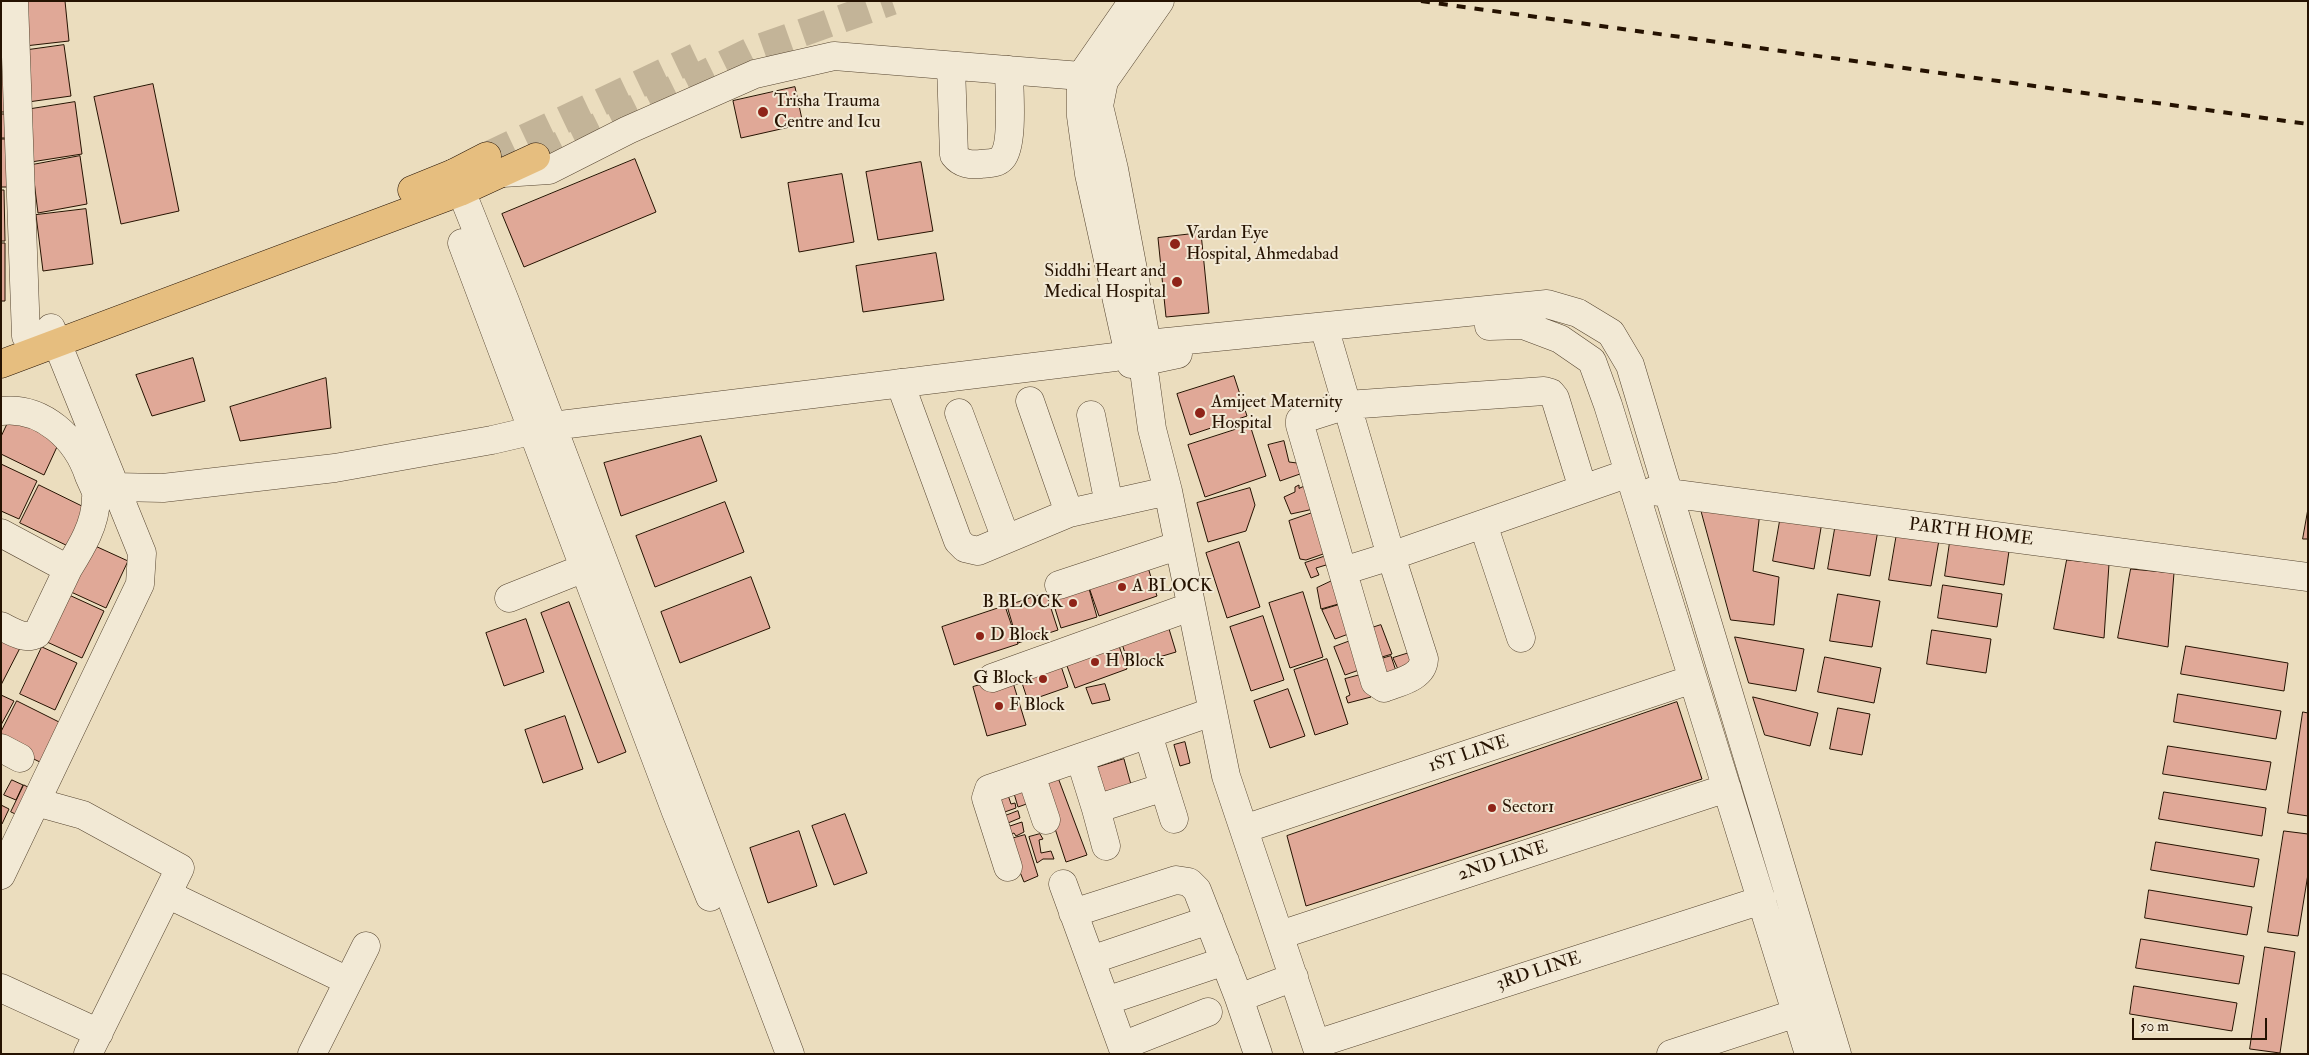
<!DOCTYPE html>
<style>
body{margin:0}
#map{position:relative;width:2309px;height:1055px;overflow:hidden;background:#ebddbe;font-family:"IM FELL Double Pica",serif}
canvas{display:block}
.frame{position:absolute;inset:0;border:2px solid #251201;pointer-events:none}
.scale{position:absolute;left:2132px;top:1018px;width:135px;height:22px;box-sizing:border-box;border:2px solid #251201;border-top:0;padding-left:6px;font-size:15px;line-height:18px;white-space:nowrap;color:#251201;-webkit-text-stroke:4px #f2e9d5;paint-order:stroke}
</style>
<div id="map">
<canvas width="2309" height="1055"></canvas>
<div class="frame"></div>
<div class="scale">50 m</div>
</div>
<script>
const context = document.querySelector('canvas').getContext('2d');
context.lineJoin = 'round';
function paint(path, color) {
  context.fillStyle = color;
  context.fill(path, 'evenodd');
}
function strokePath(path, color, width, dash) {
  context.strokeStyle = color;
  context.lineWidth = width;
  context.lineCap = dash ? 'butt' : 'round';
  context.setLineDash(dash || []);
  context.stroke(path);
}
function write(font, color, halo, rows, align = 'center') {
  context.font = font + ' "IM FELL Double Pica",serif';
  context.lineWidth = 4;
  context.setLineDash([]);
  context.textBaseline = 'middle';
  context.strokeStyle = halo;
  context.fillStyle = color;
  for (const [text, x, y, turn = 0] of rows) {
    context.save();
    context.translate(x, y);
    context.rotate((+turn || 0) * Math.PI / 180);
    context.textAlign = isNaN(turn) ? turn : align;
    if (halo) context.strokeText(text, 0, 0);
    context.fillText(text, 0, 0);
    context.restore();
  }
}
const building = new Path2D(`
 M20,1H65L69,41L25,46Z
 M64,45L71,96L28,102L21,51Z
 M1,63H9V112H1Z
 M153,84L179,211L121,224L94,97Z
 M795,87L803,124L741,138L733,101Z
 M75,102L82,154L31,162L25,110Z
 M1,114H8V138H1Z
 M1,139H7L8,187H1Z
 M80,156L87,204L38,213L32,165Z
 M635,159L656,212L524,267L502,214Z
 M921,162L933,231L878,240L866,172Z
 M842,174L854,242L799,252L788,183Z
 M1,190H4L5,241H1Z
 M86,209L93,264L43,271L36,215Z
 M1201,233L1209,313L1166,317L1158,238Z
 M1,243H5V301H1Z
 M936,253L944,300L863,312L856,266Z
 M193,358L205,401L152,416L136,375Z
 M1234,376L1247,416L1190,435L1177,394Z
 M326,378L331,428L240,441L230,407Z
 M13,412L62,436L44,475L1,454V437Z
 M1250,425L1266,476L1205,497L1188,445Z
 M701,436L717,481L621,516L604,463Z
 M1284,441L1289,462L1297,463L1300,474L1280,481L1268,445Z
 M1,464L37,481L19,519L1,511Z
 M1310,484L1318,508L1291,514L1284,497L1295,492V487L1299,485V488Z
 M39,485L88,509L70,547L20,523Z
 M1250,488L1255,505L1246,531L1208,542L1197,503Z
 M725,502L744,552L655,587L636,536Z
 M1700,506L1760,512L1753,571L1779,577L1774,625L1731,620Z
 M2308,509V539H2303Z
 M1318,511L1329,552L1306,560L1300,559L1289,521Z
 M1781,515L1822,522L1814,569L1773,561Z
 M1836,523L1878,530L1870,576L1828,569Z
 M1897,533L1939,540L1931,586L1889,580Z
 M1239,542L1260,607L1227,618L1206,553Z
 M1950,542L2009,551L2004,585L1945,576Z
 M93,545L128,561L106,608L71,592Z
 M1329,555L1328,568L1326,565L1316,568L1319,575L1311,578L1305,563Z
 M1145,558L1157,596L1099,616L1086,579Z
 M2067,560L2109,564L2104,638L2054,629Z
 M2131,569L2174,573L2168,647L2118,638Z
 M751,577L770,628L680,663L661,612Z
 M1086,578L1097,617L1061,628L1049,589Z
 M1334,580L1342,603L1321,609L1317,588Z
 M1943,585L2002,594L1997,627L1938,618Z
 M1303,592L1323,657L1290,668L1269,603Z
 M1046,593L1058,630L1018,643L1007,606Z
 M1838,594L1880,601L1872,647L1830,641Z
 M69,595L104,611L82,658L47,642Z
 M569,602L626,752L598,763L541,613Z
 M1342,604L1351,633L1335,639L1322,610Z
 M1005,606L1018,644L954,665L942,627Z
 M1263,616L1284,680L1251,691L1230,627Z
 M526,619L544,672L504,686L486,633Z
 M1166,619L1176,652L1129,666L1119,634Z
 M1381,625L1392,654L1382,657L1362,631Z
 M1932,630L1991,639L1986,673L1927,664Z
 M1116,637L1127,669L1075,688L1063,655Z
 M1735,637L1804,649L1796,691L1749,683Z
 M1,638L20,648L1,685Z
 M1353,640L1362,669L1345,675L1334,647Z
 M2186,646L2288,663L2284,691L2181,674Z
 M42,647L77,663L55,710L20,694Z
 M1415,651L1401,676L1393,658Z
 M1391,656L1398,677L1378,683L1371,662Z
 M1058,657L1068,687L1028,701L1018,671Z
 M1825,657L1881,668L1874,703L1818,692Z
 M1327,659L1348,724L1315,735L1294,670Z
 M1364,674L1371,697L1348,703L1346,697L1350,695L1345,679Z
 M1011,676L1026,725L987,736L973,687Z
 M1105,684L1110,700L1092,704L1086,688Z
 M1288,689L1305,736L1270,748L1254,701Z
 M2178,694L2281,711L2276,739L2174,722Z
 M1,695L14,701L1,725Z
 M1753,697L1818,713L1810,746L1765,735Z
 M17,701L63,724L44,764L1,743V732Z
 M1677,702L1702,779L1306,906L1287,836Z
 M1838,708L1870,714L1862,755L1830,749Z
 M2303,712L2308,713V816L2288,813Z
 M565,716L583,769L543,783L525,730Z
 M1185,742L1190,763L1180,766L1174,745Z
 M2168,746L2271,762L2266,790L2163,774Z
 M1124,759L1133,792L1102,800L1092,769Z
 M1057,775L1087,855L1066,862L1039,780Z
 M12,780L23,785L16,800L4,795Z
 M1030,784L1035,801L1018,807L1013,790Z
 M24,785L37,792L24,818L11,812Z
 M1007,792L1011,804L1015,803L1016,808L999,814L992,797Z
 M2164,792L2266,808L2262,836L2159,819Z
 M1,805L9,809L2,824H1Z
 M1018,811L1020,818L1008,823L1010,826L1022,822L1024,832L1016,836L1014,833L1006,836L1000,818Z
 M845,814L867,873L834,885L812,826Z
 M799,831L817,886L768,903L750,848Z
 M2284,831L2308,834V874L2298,936L2268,932Z
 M1040,834L1043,839L1039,840L1041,853L1051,851L1054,859H1043L1037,863L1029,837Z
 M1025,835L1038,876L1024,882L1007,840Z
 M2156,842L2259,859L2254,887L2151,870Z
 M2149,890L2252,907L2247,935L2145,918Z
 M2141,939L2244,956L2239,984L2136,968Z
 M2265,947L2295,952L2280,1053L2250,1049Z
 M2134,986L2237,1003L2232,1031L2130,1014Z`);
paint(building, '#e0a897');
strokePath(building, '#251201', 1);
strokePath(new Path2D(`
 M487,156L696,57
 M536,157L753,50L892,1`), '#c3b498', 28, [28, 14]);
const minor = new Path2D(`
 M14,1L26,336
 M1160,1L1104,81L1099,106L1114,169L1147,344L1547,304L1578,313L1611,333L1630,365L1837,1054
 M951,66L954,155C961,164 970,165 981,164C988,163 997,164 1002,158C1014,145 1009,89 1009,70
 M454,173L505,301L790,1054
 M503,173L549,170L628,130L755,74L834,56L1081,76L1104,81
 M462,243L676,812L710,897
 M1489,326L1523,325L1560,339L1592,361L1608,405L1809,1054
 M1327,337L1391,556L1629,473
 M1131,364L1178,354
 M1131,364L1089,174L1081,116V76L1133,1
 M1145,378L1152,429L1168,491L1226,776L1319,1054
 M900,383L958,541L965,548L978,551L1069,513L1168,491
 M1030,401L1069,513
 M1,411C43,406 77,439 89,476C92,483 97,492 96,498C96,524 81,548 68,569L1,533
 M959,413L1006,539
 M1091,415L1109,504
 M114,487L163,488L335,468L492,440L552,426L1115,357
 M1653,491L2308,577
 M1483,524L1521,638
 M1343,571L1391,556L1424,659C1423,678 1399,682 1384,688L1375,682L1300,425V420L1347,405L1544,391L1551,393L1555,398L1583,489
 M1059,585L1177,546
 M509,598L602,561
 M1,626C13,632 25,640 37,634L68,569
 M992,678L1190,607
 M1,748L20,758
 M1080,758L1096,809L1164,787L1148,734
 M1031,775L1046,820
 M1164,787L1174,819
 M36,802L83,815L180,868L88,1054
 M1096,809L1106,846
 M1244,829L1693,679
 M1008,867L986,798L989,789L1212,712
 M1,875L140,584L142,553L51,328
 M1063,884L1125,1054
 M167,894L348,981
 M1073,913L1176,880L1189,882L1197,890L1239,998L1294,977
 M1280,935L1727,788
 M1091,960L1209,920
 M1,988L99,1033
 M1239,998L1258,1054
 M1106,1001L1225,961
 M1316,1044L1762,900
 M1122,1046L1208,1012
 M312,1054L366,946
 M1671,1054L1797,1013`);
const major = new Path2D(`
 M412,190L454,173L487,156
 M1,364L460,192L536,157`);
strokePath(minor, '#564530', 29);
strokePath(major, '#251201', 29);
strokePath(minor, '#f2e9d5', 28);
strokePath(major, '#e6be7f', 28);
strokePath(new Path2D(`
 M1421,1L2308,124`), '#251201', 4, [9, 9]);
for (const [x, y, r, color] of [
 [763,112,6,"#8f2418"],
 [1175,244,6,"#8f2418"],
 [1177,282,6,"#8f2418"],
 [1200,413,6,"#8f2418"],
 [1122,587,5,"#8f2418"],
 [1073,603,5,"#8f2418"],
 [980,636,5,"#8f2418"],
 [1095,662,5,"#8f2418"],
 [1043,679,5,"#8f2418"],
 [999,706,5,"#8f2418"],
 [1492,808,5,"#8f2418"]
]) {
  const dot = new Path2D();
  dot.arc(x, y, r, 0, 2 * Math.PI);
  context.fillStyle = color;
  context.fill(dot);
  strokePath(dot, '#f2e9d5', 2);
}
write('18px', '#251201', '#f2e9d5', [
 ["Trisha Trauma",774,102],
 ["Centre and Icu",774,123],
 ["Vardan Eye",1186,234],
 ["Hospital, Ahmedabad",1186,255],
 ["Siddhi Heart and",1166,272,"right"],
 ["Medical Hospital",1166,293,"right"],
 ["Amijeet Maternity",1211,403],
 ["Hospital",1211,424],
 ["A BLOCK",1132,587],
 ["B BLOCK",1063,603,"right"],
 ["D Block",990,636],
 ["H Block",1105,662],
 ["G Block",1033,679,"right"],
 ["F Block",1009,706],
 ["Sector1",1502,808]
], 'left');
write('18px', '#251201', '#f2e9d5', [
 ["PARTH HOME",1971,533,7],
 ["1ST LINE",1469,755,-18],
 ["2ND LINE",1503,862,-18],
 ["3RD LINE",1539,972,-18]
]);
</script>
